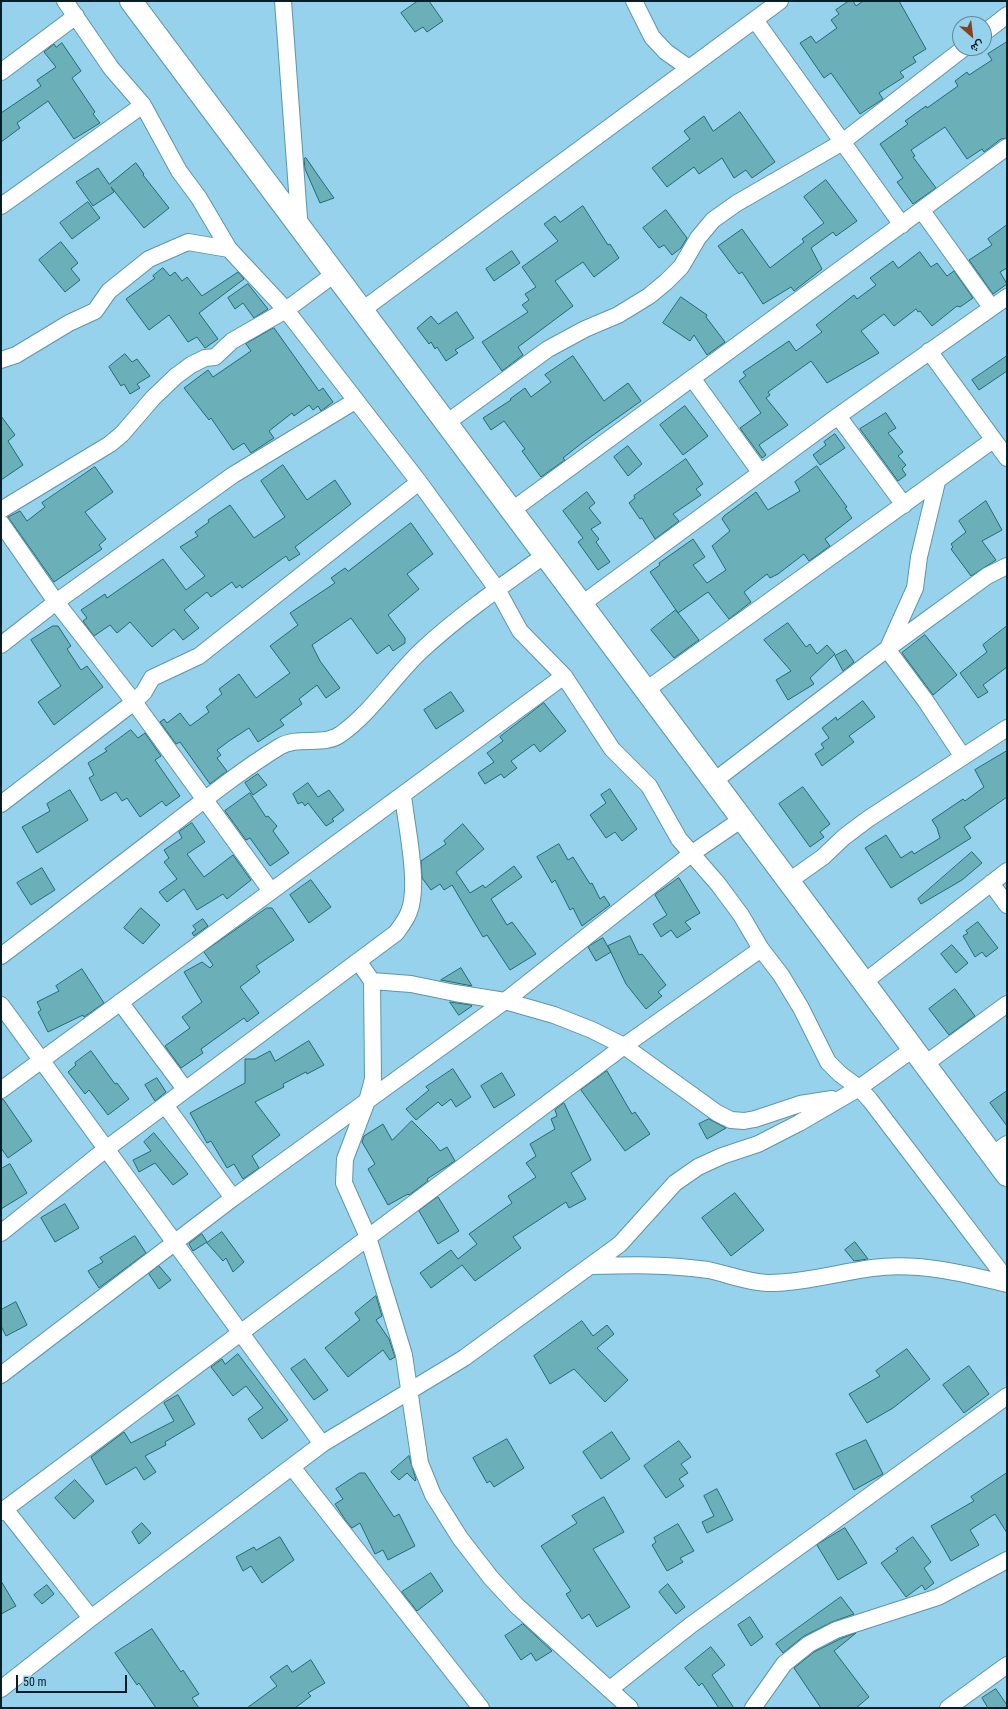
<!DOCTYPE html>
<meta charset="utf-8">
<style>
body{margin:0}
#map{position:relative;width:1008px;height:1709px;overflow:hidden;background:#96d2eb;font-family:"Roboto Condensed",Vazirmatn,sans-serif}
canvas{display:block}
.frame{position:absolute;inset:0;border:2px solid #051e27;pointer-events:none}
.north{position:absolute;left:952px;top:16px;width:40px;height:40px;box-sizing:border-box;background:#96d2eb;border:1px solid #5c8a9d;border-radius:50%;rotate:152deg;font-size:11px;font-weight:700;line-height:16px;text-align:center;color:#051e27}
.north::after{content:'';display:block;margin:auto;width:14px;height:18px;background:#87411d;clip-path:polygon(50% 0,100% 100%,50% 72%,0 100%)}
.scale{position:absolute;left:16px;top:1675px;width:111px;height:18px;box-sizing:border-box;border:2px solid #051e27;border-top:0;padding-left:5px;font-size:12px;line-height:14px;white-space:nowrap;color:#051e27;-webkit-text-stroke:3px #96d2eb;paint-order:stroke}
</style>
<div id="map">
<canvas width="1008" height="1709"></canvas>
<div class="frame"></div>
<div class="north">ش</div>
<div class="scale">50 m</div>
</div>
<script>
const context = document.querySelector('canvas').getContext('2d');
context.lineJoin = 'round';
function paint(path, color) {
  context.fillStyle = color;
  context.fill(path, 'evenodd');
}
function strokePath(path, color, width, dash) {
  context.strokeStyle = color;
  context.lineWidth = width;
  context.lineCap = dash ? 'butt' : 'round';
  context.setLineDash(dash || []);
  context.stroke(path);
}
const building = new Path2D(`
 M418,1H429L443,21L427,32L423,27L415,32L401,13Z
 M849,1H853L856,6L863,1H899L926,49L913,57L916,62L900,72L904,77L879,93L883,99L860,114L831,73L824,78L800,43L811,36L816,43L837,28L831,20L839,14L836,10Z
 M1007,42V138L1001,139L984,152L982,149L967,159L945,127L911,150L915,156L913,157L936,188L913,204L897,182L903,178L880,144L908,124L905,121L926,106L927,108L958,86L955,81L967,72L969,75L992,60L988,54Z
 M62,43L81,71L72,78L95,112L93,114L100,123L74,139L48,101L17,123L20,128L1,142V113L41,86L37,80L56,67L44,52L54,44L56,47Z
 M740,112L775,162L752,178L746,170L734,178L722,158L699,174L694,167L667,187L652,168L690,139L684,131L704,116L713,131Z
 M306,158L324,184L334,198L320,203L305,169L304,159Z
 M136,163L144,174L143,175L169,208L144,228L111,187L114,192L93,206L76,182L98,168L109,184Z
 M826,180L857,221L836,236L833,232L811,248L822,269L794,291L791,287L763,304L742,272L739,274L718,246L742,229L770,268L804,242L802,239L824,223L804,197Z
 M88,202L100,218L72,239L60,223Z
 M583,206L608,245L610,244L619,258L594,277L583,262L555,281L573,306L518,347L523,355L502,371L482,342L528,312L522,305L529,300L525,294L536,287L522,267L558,241L544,224L555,216L560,222Z
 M666,210L687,238L681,248L672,255L664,245L659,248L643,228Z
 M1007,225V268L1000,272L1007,284L993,294L969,260L992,245L988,239Z
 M61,242L78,263L71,269L80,280L65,292L39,260Z
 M512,251L520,263L494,281L486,269Z
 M920,252L931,267L937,263L947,276L954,271L973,298L960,307L957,306L932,326L920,311L918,312L916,309L894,326L884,314L861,331L879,353L827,383L811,361L768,392L770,395L766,398L788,425L759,445L766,455L762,458L740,428L761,413L739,381L746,376L743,372L789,341L796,351L822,332L816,325L854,295L857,299L876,285L870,278L893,261L898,268Z
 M163,268L170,276L175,272L182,281L187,277L202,296L238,272L244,279L199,313L218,339L205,348L197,337L188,342L169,315L149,330L126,299L155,278L153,276Z
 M248,284L268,309L254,318L243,303L235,309L228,298Z
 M681,297L707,315L706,317L725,342L707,355L694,335L690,341L663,323Z
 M457,312L474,338L455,350L458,353L446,361L437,347L435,349L431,342L429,344L417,328L431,316L438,324Z
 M274,328L319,391L323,388L333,402L321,411L318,406L313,410L309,405L294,416L292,413L269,431L274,438L251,453L244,443L233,450L211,418L209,420L184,388L208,370L213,377L251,351L246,344Z
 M125,354L132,362L137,359L150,376L137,384L140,388L130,394L124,384L121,386L109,367Z
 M573,356L604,401L628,383L641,401L582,443L563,458L565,460L541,477L522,451L525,449L504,421L491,430L483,418L511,400L510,399L525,388L531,397L551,382L545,375Z
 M1007,356V371L979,390L972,380Z
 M685,406L708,436L683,455L660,425Z
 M886,413L896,428L888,433L903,452L898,456L906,465L902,469L906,475L898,481L860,429Z
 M1,416L15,435L8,441L23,465L1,480Z
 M835,434L845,448L820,465L813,455L826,445L824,442Z
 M628,446L642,464L628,476L614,457Z
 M686,459L703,484L696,489L701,495L673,514L679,521L655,539L642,518L640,519L629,503L635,498L634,496Z
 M283,465L307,500L335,480L351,504L295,547L300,554L289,561L286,556L242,588L240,585L236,588L232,582L211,597L207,592L184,610L199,628L183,640L174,629L152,647L130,622L117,633L110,625L94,636L83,621L87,618L81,610L105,594L107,598L163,559L186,590L205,576L180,547L198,536L195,532L209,522L208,520L230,505L254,538L285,517L261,481Z
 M817,466L847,507L845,508L852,518L825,539L830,546L809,561L804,554L778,574L770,578L767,574L744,592L751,602L729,619L708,592L678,613L650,572L660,565L659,563L693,539L705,557L693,565L707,583L726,570L712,546L730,531L722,519L724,516L756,492L768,510L800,491L795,482Z
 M95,467L113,492L85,512L106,539L99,545L102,549L54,582L8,517L20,511L27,521L45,507L42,503Z
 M587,492L595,503L589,508L601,523L591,529L599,539L596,542L610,562L598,570L578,542L583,538L563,511Z
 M986,501L1002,530L982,541L996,560L971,576L951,549L953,547L951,544L966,532L959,521Z
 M411,523L433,554L407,574L419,589L388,615L405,638V643L393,651L389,645L377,654L351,618L312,645L320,661L340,688L326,698L317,685L299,699L302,704L280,720L284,725L258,742L249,728L229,741L217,750L221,755L217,758L227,771L210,784L180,742L176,744L160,722L164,719L167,723L180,713L190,726L209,712L206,707L222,694L219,689L239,674L256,698L290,673L270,646L298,625L290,613L335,583L331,578L345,568L348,571Z
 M676,610L699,640L674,658L651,630Z
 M788,623L806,647L810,644L817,654L827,645L835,654L810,678L814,684L788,700L776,680L791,671L764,640Z
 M53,626H58L71,646L67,649L81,670L87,666L103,687L54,725L38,702L61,686L31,640Z
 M1007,626V667L983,685L988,692L978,698L960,673L987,652L983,645Z
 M925,635L957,675L933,695L902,653Z
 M846,650L854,662L843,671L835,656Z
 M451,692L464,711L436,729L424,710Z
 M863,701L875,717L849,736L854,742L822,766L815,754L824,748L821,744L829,738L822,728L836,717L837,720Z
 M544,703L566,731L540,752L534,744L511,761L517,768L504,778L501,774L485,784L478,773L494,762L487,753L503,741L500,737Z
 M131,730L138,738L145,733L161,756L155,760L180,796L166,806L162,801L140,817L127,798L122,801L116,792L101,801L89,778L94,775L88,763L107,751L105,749Z
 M1007,751V797L964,827L971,838L891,888L865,848L886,835L901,858L912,851L914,854L940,838L937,828L932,820L963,799L965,801L984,787L975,770Z
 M258,774L267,785L253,795L245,783Z
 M308,783L318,797L329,790L344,810L332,819L334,821L326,826L308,803L305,806L302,802L298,804L293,794Z
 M803,787L830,824L820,832L824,837L810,847L779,804Z
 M610,789L637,829L622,841L615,832L606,838L590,815L606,803L601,795Z
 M70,790L88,820L37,853L22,827L50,811L47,804Z
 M250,793L266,817L268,816L277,826L273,831L289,853L270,866L250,838L246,840L225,811Z
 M192,823L205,842L187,854L204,877L233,855L251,880L227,899L223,894L197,910L184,889L167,902L159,892L177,879L164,862L169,858L164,850L182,838L179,832Z
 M463,824L484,849L456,872L470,893L483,885L485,888L514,866L522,877L491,899L507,925L512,922L536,954L510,970L487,935L483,937L452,885L444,890L440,884L431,890L422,878L421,861L446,844L444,841Z
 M559,844L568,860L573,857L590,884L592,883L600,899L604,896L610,905L582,926L573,908L570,910L555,880L552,883L537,857Z
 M972,852L982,863L962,880L921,904L918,899Z
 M42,868L55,890L31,905L17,883Z
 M679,878L700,913L685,922L691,929L677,938L671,930L661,937L653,924L667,915L655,895Z
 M311,880L331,907L309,923L290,895Z
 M141,908L160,925L143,944L124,928Z
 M267,908H272L294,940L256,966L260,972L240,987L259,1013L247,1022L244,1018L201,1049L203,1053L181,1068L165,1046L190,1028L182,1017L202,1002L184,972L202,962L210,968L213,965L204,952Z
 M203,919L208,926L194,936L192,933L196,930L193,926Z
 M978,922L998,948L986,957L982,952L975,957L963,936L968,933L966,931Z
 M630,936L639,955L642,954L666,985L658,992L662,996L646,1009L626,984L608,946Z
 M603,938L611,952L596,961L588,947Z
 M952,945L968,963L956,973L941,954Z
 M461,968L472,986L441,980Z
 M82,969L104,1003L84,1017L83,1015L48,1032L38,1012L41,1010L37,1002L59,991L56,986Z
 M955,989L975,1016L949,1035L929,1009Z
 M450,1002L471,1005L472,1006L459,1015Z
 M309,1041L324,1065L307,1074L306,1072L283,1084L284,1087L255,1102L280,1135L252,1156L259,1168L243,1179L234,1164L227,1168L211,1141L207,1143L190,1113L245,1083V1059H255L270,1051L275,1061Z
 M91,1051L115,1084L117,1083L129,1099L108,1115L89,1090L85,1094L68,1072L76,1065L75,1063Z
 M453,1069L471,1097L456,1107L451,1099L442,1106L438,1102L416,1120L406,1109L429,1090L426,1087Z
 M607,1071L632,1114L635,1112L650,1134L625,1151L581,1090Z
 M502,1073L515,1095L494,1108L481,1086Z
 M157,1078L166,1092L155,1101L145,1085Z
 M1007,1091V1126L990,1103Z
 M1,1099H3L32,1141L8,1158L1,1148Z
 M564,1103L591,1160L571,1173L586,1199L569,1208L566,1202L513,1237L521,1248L475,1281L462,1265L431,1288L420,1273L451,1250L458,1259L477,1244L469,1234L512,1203L508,1196L536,1177L526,1163L536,1156L530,1144L555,1129L551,1119L557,1116L555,1110Z
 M709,1119L726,1128L707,1139L699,1124Z
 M412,1121L433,1142L440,1151L447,1147L455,1161L427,1179L428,1181L409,1195L408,1194L388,1205L368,1169L375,1164L362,1142L364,1136L383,1124L392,1140Z
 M154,1133L188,1174L173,1185L155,1163L139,1172L133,1160L151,1151L144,1142Z
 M10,1164L27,1193L1,1209V1169Z
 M735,1193L764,1230L731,1256L702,1218Z
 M438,1197L459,1231L438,1244L419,1211Z
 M65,1204L79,1228L55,1242L41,1218Z
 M222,1232L244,1262L233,1272L226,1258L223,1261L207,1243Z
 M202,1234L207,1242L193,1251L189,1244Z
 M135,1236L146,1253L99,1288L88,1271L103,1262L100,1258Z
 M855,1242L868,1259L854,1261L845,1250Z
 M159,1266L171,1280L159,1289L149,1274Z
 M376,1296L382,1316L376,1320L389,1339L395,1357L390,1360L383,1350L348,1377L325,1348L360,1320L355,1313Z
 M16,1302L27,1325L6,1336L1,1326V1310Z
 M582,1321L593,1336L607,1325L614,1334L597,1348L628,1380L605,1402L574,1369L550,1384L534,1356Z
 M907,1349L930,1379L893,1408L867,1423L849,1394L880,1376L876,1371Z
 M238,1354L288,1420L262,1439L248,1419L263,1408L246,1386L233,1396L211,1367L222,1359L225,1364Z
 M305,1359L328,1390L314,1400L291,1369Z
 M969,1366L989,1394L964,1413L943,1385Z
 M178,1395L195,1424L165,1442L166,1445L145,1456L156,1472L144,1480L136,1467L106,1485L91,1457L124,1432L131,1443L174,1421L164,1403Z
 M612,1432L630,1459L601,1479L583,1452Z
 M507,1439L524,1468L494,1487L490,1481L487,1483L473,1458Z
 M866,1440L883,1474L854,1490L836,1454Z
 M679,1441L691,1457L681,1464L688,1473L679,1479L684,1486L666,1498L644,1466Z
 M409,1456L416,1480L415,1481L407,1473L399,1480L391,1472Z
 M360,1473H365L394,1517L399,1514L415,1546L388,1560L383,1550L375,1554L360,1523L352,1528L346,1521L335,1504L343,1499L336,1489Z
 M1007,1473V1533L995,1514L970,1530L979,1545L951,1561L931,1526L974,1501L971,1497Z
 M75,1480L94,1501L74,1519L55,1498Z
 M717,1489L733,1520L707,1533L702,1522L714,1516L704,1496Z
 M604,1497L624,1532L593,1549L630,1607L597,1627L589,1614L582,1619L566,1594L571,1591L541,1546L577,1523L572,1516Z
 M142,1523L151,1533L139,1544L132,1532Z
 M678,1524L694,1551L680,1558L683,1562L667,1571L652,1545L656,1542L654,1538Z
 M845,1528L867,1563L838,1580L817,1545Z
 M280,1537L294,1560L262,1583L251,1566L243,1571L236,1557L254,1547L256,1550Z
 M913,1537L931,1562L924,1568L934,1583L925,1590L922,1585L906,1597L881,1563L898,1551L896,1549Z
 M431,1573L443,1591L417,1611L402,1592Z
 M1,1581L16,1606L1,1614Z
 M668,1584L685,1607L676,1614L659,1592Z
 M47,1585L54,1594L42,1604L34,1595Z
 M841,1597L854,1614L832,1622L804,1636L783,1653L776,1644Z
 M750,1617L763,1637L751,1646L738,1625Z
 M523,1624L552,1651L536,1661L531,1653L521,1660L505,1636Z
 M152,1629L181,1672L183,1670L199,1694L192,1698L199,1708H156L139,1683L137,1685L115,1653Z
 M856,1633L834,1651L869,1697L856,1708H821L794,1668L814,1652L840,1639Z
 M711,1647L725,1665L712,1675L734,1708H719L702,1683L699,1686L685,1668Z
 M311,1660L325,1683L308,1693L311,1696L295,1708H247L277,1686L270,1677L287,1665L292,1672Z
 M996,1689L1007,1705V1708H988L982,1698Z`);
paint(building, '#6bb0b8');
strokePath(building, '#226a72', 1);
const street = new Path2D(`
 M65,1L111,68L143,105L179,171L199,198L229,249L286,310L419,482L497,589L520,631L564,676L612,749L649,786L679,839L718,884L741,915L761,949L781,975L801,1008L828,1062L840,1074L859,1088L870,1100L1007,1280
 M283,1L300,231
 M634,1L652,37L666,52L689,68
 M755,20L902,225
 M984,33L1007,15
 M1,72L76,16
 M1,206L143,105
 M922,211L991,307
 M361,311L780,1
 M929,351L1007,458
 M1,360L16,355L69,323L95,311L109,291L149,259L188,242L229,249
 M692,378L760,472
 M838,416L904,505
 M445,424L548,349L585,329L618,315L649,296L666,282L681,267L698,238L713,220L737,203L841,143L964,48
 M1,510L110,444L122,434L153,398L176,376L191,365L205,358L215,357L232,341L286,310L333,275
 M511,511L1007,147
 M1,523L56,602L134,702L271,891
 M582,604L838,416L1007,297
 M1,645L56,602L233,475L355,401
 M888,648L915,588L919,557L937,482
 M887,649L925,700L963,757
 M646,690L993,440
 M714,781L887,649L987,576L1007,566
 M1,804L134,702L144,692L152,678L199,656L419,482
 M789,881L823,857L844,837L868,819L1007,728
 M991,883L1007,905
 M1,956C54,916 107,875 159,835C198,805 237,773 279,747C298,735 324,747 341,734C373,711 394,676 422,650C460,615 503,585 545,555
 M358,961L372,981L373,1079L367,1101L345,1159L344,1183L368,1237L404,1355L420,1463L433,1495L460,1538L491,1578L517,1606L630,1708
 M372,981L411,984L455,993L505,1001L554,1015L592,1030L624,1046L717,1113L731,1120L744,1121L755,1119L800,1104L832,1099
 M863,983L1007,871
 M120,1002L185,1089
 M1,1005L322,1444
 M925,1064L1007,1004
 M1,1090L564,676
 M165,1105L233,1198
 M992,1155L1007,1144
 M1,1233L106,1149L396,933C401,926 406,920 409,912C420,885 406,825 403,795
 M590,1266C630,1265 668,1264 708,1270C728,1274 746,1282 767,1283C802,1283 837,1273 872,1268C918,1262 963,1273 1007,1284
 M1,1375L233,1198L505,1001L691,854L742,819
 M292,1467L481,1708
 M5,1509L91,1618
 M1,1512L624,1046L761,949
 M1,1689L91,1618L322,1444L464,1358L620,1244L675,1183L698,1167L722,1156L758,1144L799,1123L859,1088L913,1049
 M610,1689L691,1625L1007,1396
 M753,1708L784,1664L809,1644L836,1630L938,1597L1007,1560
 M948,1708L1007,1665`);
const secondary = new Path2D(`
 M131,1C420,394 717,782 1007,1175`);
strokePath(street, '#5b96ad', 18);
strokePath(secondary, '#5b96ad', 24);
strokePath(street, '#fff', 16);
strokePath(secondary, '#fff', 22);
</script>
